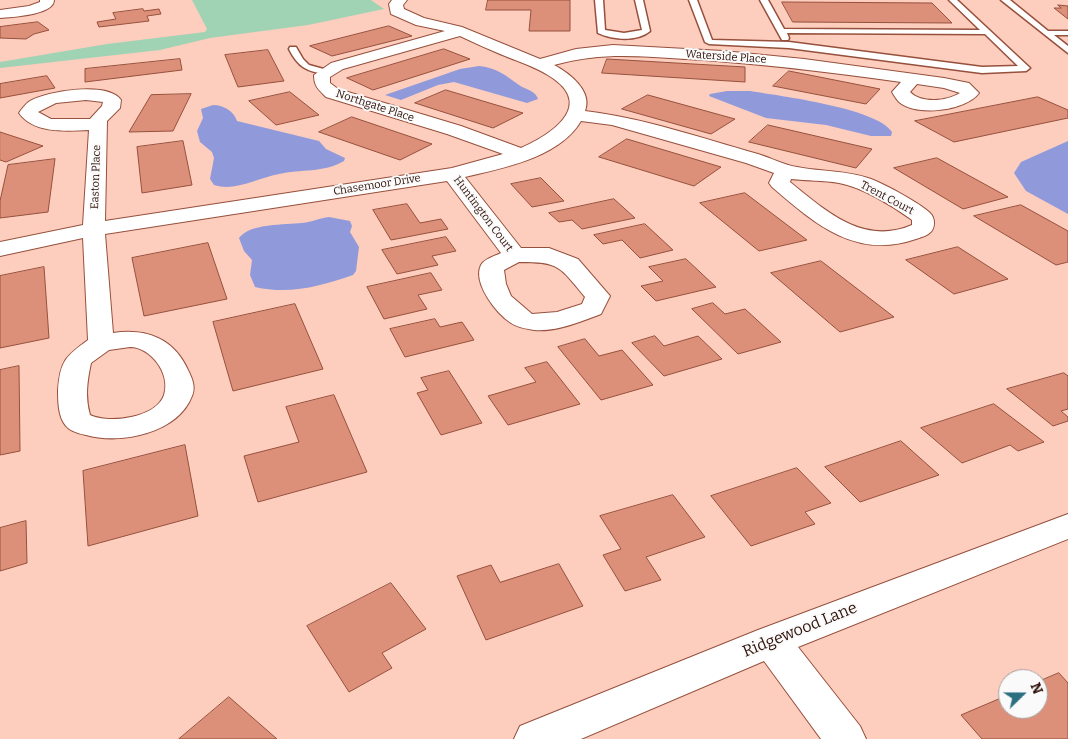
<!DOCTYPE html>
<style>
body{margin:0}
#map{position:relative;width:1068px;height:739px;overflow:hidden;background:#fdcdbe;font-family:Bitter,serif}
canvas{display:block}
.north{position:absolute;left:998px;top:669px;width:50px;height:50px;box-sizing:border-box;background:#fafafa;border:1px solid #a99e9a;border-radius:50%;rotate:68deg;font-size:14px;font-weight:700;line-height:20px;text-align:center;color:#30140b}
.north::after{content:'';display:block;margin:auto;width:18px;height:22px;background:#2c6f80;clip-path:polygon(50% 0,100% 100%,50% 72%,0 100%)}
</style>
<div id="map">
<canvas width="1068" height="739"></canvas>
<div class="north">N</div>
</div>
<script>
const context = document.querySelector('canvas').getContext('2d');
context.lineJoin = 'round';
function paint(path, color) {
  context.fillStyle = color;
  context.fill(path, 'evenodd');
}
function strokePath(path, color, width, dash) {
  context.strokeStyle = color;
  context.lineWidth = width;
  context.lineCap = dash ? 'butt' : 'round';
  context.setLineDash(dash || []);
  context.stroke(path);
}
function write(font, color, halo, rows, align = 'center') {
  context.font = font + ' Bitter,serif';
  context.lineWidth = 4;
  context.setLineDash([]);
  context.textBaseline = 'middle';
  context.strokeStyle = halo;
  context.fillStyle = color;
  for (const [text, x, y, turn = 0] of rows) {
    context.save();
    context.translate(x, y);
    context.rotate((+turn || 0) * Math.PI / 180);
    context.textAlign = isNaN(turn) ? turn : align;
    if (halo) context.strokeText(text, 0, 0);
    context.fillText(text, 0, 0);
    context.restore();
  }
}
paint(new Path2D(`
 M192,0H371L384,9L308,25L210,38L160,50L0,68V62L107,44L205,32L207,29Z`), '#a0d3b4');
paint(new Path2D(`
 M479,66C495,67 507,76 519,85C526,90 535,90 538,99L527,103L454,82L438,85L401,100L385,95L460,69Z
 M750,91C780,96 877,108 892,132L891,136H871L826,125L766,118L709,96L710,94L727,91Z
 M213,105C223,105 234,111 237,121L319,141L326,149L345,158L344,161C324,173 300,169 279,174C257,178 235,192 214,185L210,179L214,158L212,152L200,142L197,131L203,118L201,109Z
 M1068,141V214L1026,191L1014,173L1021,162Z
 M329,217L350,221L352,226L350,232L359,247L356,271L353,275C321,286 290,295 255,287L250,275L252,260L244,251L239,238C250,223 285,225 302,223C312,222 320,218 329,217Z`), '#909adb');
const building = new Path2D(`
 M488,0H570V31H529L531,10H486Z
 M782,2L932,3L952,23L793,22Z
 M1058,5L1068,6V19L1054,8H1061Z
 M143,9L144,11L159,9L161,14L147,16L149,21L99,27L97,22L116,19L113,13Z
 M38,22L49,30L34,34L26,39L0,38V27Z
 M389,26L412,36L332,56L310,46Z
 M444,49L470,59L373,90L347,78Z
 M268,50L284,81L238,87L225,55Z
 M180,59L182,70L85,82V69Z
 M607,59L745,67V82L602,73Z
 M789,71L880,89L866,104L773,86Z
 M47,76L55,88L0,98V84Z
 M446,90L523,113L493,128L415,103Z
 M290,92L319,115L276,125L249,101Z
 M191,94L173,131L129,132L151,95Z
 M648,95L735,119L711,134L622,109Z
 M1038,97L1068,110V118L954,142L915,121Z
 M352,117L432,144L400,160L319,132Z
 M768,125L872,149L856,168L749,142Z
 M0,132L43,146L6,162L0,160Z
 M627,139L721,167L694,186L599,157Z
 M183,141L192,185L142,193L137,147Z
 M937,158L1008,197L963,209L894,168Z
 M55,159L48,212L0,218V201L8,165Z
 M541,178L564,201L532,207L511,184Z
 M745,193L807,240L759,251L700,203Z
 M614,199L635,218L582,229L572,220L559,222L549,213Z
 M407,204L420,223L441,219L448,229L391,240L373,210Z
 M1021,205L1068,231V262L1056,265L974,216Z
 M645,224L673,250L640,258L622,240L603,244L594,235Z
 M446,237L456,251L432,256L438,265L397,274L382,250Z
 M208,243L227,299L144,316L132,258Z
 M958,247L1008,279L954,294L906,260Z
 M686,259L716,287L656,301L641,286L663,281L649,267Z
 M821,261L894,317L840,332L771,273Z
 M44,267L49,338L0,348V276Z
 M431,273L442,290L418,295L427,309L384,319L367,287Z
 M713,303L725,314L745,309L781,342L738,354L692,309Z
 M295,304L323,369L233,391L213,322Z
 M435,319L440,327L462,322L474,340L405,357L390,329Z
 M655,336L664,346L698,336L722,359L664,376L632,343Z
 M585,339L599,356L622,350L653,385L601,400L558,347Z
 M547,362L580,404L508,425L488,396L536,382L525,368Z
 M19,366L20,451L0,455V370Z
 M449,371L482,423L441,435L417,393L428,390L421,378Z
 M1064,373L1068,376V409L1061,411L1068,417V421L1053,426L1007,389Z
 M334,395L367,472L258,502L244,456L299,442L286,407Z
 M994,404L1044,442L1018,451L1010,445L962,463L921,428Z
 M901,441L939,475L860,502L825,467Z
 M185,445L198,516L88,546L83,471Z
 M797,468L831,503L805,512L815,524L751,546L711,496Z
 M673,495L705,537L646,557L661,580L625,591L603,555L621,549L600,516Z
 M26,521L27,563L0,571V528Z
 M559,564L583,606L486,640L457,576L491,565L500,582Z
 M391,583L426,629L382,653L392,668L349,692L307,626Z
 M1059,673L1068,683V739H982L961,715L1008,695V709H1038V682Z
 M229,697L277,739H179Z`);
paint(building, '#dc907a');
strokePath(building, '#96513c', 1);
const lane = new Path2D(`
 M595,0H603L605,30L624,33L642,30L635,0H643L650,31C637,42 613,40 598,33Z
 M689,0H697L712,40L789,42L982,67L1018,66L985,34L787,33L789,38L788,40H782L760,0H768L784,29L980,30L949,0H957L1030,68L1026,71L982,73L789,48L709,44L705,42Z
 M1001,0H1010L1048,31H1068V35H1054L1068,46V53Z
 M290,47H296L303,59L309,65L331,71L327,74C307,72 298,67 289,49Z`);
const street = new Path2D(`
 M40,0H54C54,15 12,17 0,18V10L29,6L40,2Z
 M392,0H407L403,5L404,9L424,18L462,27L540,59L576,49L613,45L723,51L804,59L944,78L969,83L979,93C966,111 916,117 899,102C896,99 894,95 892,92L901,82C829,72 758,63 686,59C638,56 600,52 554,65C569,73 593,91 585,111C644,118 701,138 758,154C771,158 784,165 797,167C822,172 846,170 871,179C886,185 920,203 930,213C933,216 934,219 934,223C934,234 925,236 916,239C856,260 815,224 772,187L769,183L774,173L746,163L612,125L581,121C559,158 503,168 465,177L521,248H549L578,259L610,296L601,314C580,322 556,332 534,330C527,329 517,327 511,323C497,314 472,283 481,265C484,259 495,256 501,253L447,181L105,234L113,333C147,328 174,339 188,370C192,378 196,387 192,396C178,433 121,445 86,435C80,434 70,431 66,426C58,417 58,401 58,390C60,361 66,356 88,340L83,238L0,256V242L83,225L89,130C66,131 34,134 19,113C22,109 25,104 30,101C47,91 108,81 121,100L120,108L107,121L105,221L452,168L503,154L447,134L326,97C318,89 314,86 314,75L331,63L445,31L416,25L391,14L389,4ZM460,36C475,43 490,50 505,56C522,63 539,68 554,79C594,108 548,136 521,148L461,126L338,89L330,83V77L343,69ZM917,84L944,88L960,93C947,101 922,104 910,92ZM86,100L103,102L102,106L90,119H51L38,112L56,103ZM791,179C807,181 823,180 839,183C862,187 893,206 912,220V225C863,246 826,211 790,182ZM519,262C560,262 559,266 585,297L582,304L557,312L532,314L511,296L506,284L504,270ZM130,347C151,347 171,374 164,395C156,418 109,424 90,415C85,397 87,382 91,363L109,350Z
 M1068,514V539L798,647L860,726L866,739H821L764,661L581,739H514L520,726L758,630Z`);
strokePath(lane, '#96503c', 3);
strokePath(street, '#96503c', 2);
paint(lane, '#fff');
paint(street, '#fff');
write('11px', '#30140b', '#fafafa', [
 ["Waterside Place",726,57,4],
 ["Northgate Place",375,106,18],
 ["Easton Place",96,177,-88],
 ["Chasemoor Drive",377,185,-9],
 ["Trent Court",887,198,28],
 ["Huntington Court",483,214,53]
]);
write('16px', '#30140b', '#fafafa', [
 ["Ridgewood Lane",800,630,-22]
]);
</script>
